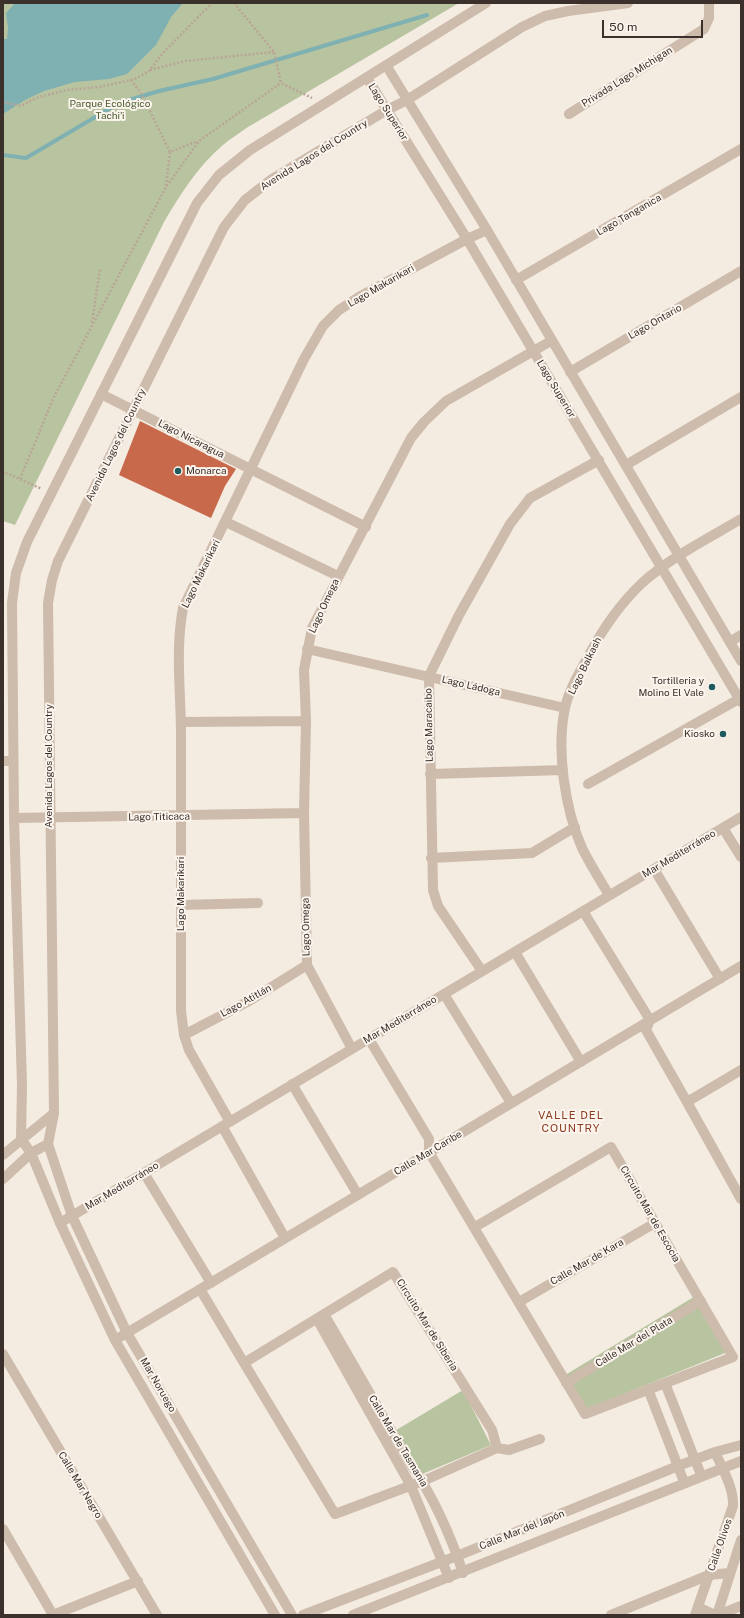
<!DOCTYPE html>
<meta charset="utf-8">
<style>
body{margin:0}
#map{position:relative;width:744px;height:1618px;overflow:hidden;background:#f4ebe1;font-family:"Public Sans",sans-serif}
canvas{display:block}
.frame{position:absolute;inset:0;border:4px solid #3b302b;pointer-events:none}
.scale{position:absolute;left:602px;top:20px;width:101px;height:18px;box-sizing:border-box;border:2px solid #3b302b;border-top:0;padding-left:5px;font-size:12px;line-height:14px;white-space:nowrap;color:#3b302b;-webkit-text-stroke:3px #fbf5ee;paint-order:stroke}
</style>
<div id="map">
<canvas width="744" height="1618"></canvas>
<div class="frame"></div>
<div class="scale">50 m</div>
</div>
<script>
const context = document.querySelector('canvas').getContext('2d');
context.lineJoin = 'round';
function paint(path, color) {
  context.fillStyle = color;
  context.fill(path, 'evenodd');
}
function strokePath(path, color, width, dash) {
  context.strokeStyle = color;
  context.lineWidth = width;
  context.lineCap = dash ? 'butt' : 'round';
  context.setLineDash(dash || []);
  context.stroke(path);
}
function write(font, color, halo, rows, align = 'center') {
  context.font = font + ' "Public Sans",sans-serif';
  context.lineWidth = 4;
  context.setLineDash([]);
  context.textBaseline = 'middle';
  context.strokeStyle = halo;
  context.fillStyle = color;
  for (const [text, x, y, turn = 0] of rows) {
    context.save();
    context.translate(x, y);
    context.rotate((+turn || 0) * Math.PI / 180);
    context.textAlign = isNaN(turn) ? turn : align;
    if (halo) context.strokeText(text, 0, 0);
    context.fillText(text, 0, 0);
    context.restore();
  }
}
paint(new Path2D(`
 M3,3H459L248,127C240,133 231,138 223,145C198,166 180,195 164,222L15,525L3,521Z
 M697,1295L730,1351L582,1411L562,1377Z
 M463,1390L491,1445L420,1475L393,1432Z`), '#b8c4a0');
paint(new Path2D(`
 M15,3H183L171,17L156,45L127,74L109,79L75,82L44,91L25,100L3,114V39H7L8,28L6,13Z`), '#7fb0b2');
strokePath(new Path2D(`
 M3,155L26,158L119,103L159,91L213,79L427,15`), '#7fb0b2', 4);
paint(new Path2D(`
 M140,421L236,469L225,486L211,518L119,475Z`), '#c8694b');
strokePath(new Path2D(`
 M234,3L274,52L281,83L312,98
 M150,70L185,61L274,52
 M131,80L141,93L170,152L198,141
 M3,102L21,106L36,98L66,90L100,87L135,79L149,71L163,53L212,3
 M166,186L170,152
 M92,323L100,268
 M3,474L4,472L42,489
 M20,479L53,399L166,187L199,141L281,83`), '#b9a596', 2.5, [2, 2]);
strokePath(new Path2D(`
 M569,114L704,29L709,18V3
 M516,280L741,149
 M570,372L741,271
 M101,394L366,527
 M626,465L741,397
 M226,522L338,576
 M730,642L741,635
 M307,649L565,708
 M181,722L306,721
 M3,761H13
 M430,774L563,770
 M588,784L739,699
 M14,818L304,813
 M723,828L741,857
 M431,858L532,853L575,827
 M654,869L720,979
 M609,895C600,880 590,864 582,848C565,809 556,750 565,708C569,689 581,670 590,653C604,627 620,604 642,583C671,557 707,539 741,519
 M181,905L258,903
 M583,911L650,1020L646,1030L687,1102
 M515,952L581,1062
 M482,971L438,906L433,890L429,676L459,615L510,524L530,498L599,460
 M444,994L511,1103
 M184,1035L249,1001L307,965
 M369,1039L429,1139V1152L585,1414L733,1357L611,1147L475,1227
 M352,1049L307,965L304,813L306,721L304,670L312,628L411,438L424,422L446,401L551,341
 M741,1070L687,1102L741,1199
 M292,1084L358,1195
 M230,1122L189,1050L184,1035L181,1011C181,919 181,827 181,735C181,693 175,650 183,608L304,359L323,326L339,310L359,297L467,239L487,230
 M222,1126L285,1238
 M144,1173L211,1283
 M60,1223L741,817
 M393,1272L492,1430L497,1448L423,1481L335,1514L244,1363Z
 M200,1289L244,1363
 M519,1302L655,1223
 M324,1314L410,1463C432,1494 451,1536 463,1573
 M317,1319L411,1486L449,1578
 M115,1340L741,966
 M3,1354L157,1615
 M566,1383L701,1301
 M665,1383L701,1475
 M648,1389L684,1482
 M497,1448L509,1450L540,1439
 M3,1529L53,1615
 M53,1615L138,1581
 M611,1615L709,1575L730,1573`), '#cdbbac', 10);
strokePath(new Path2D(`
 M386,65L487,230L741,661
 M367,78L467,239L741,702
 M3,1155L54,1113
 M3,1179L31,1153L48,1144
 M698,1607L715,1615
 M275,1615L115,1340L60,1223L31,1153L21,1139L22,1085L14,818L12,603L16,573L27,542L197,203L219,175L250,150L486,3
 M292,1615L127,1333L72,1216L48,1144L54,1113L48,603L52,580L58,561L224,227L245,200L272,179L387,110L407,100L522,27L545,16L568,11L628,3
 M303,1615L457,1556L678,1466L715,1452L741,1445
 M353,1615L741,1461
 M695,1615L733,1506C734,1488 722,1468 715,1452
 M717,1615L741,1540
 M718,1615L741,1606`), '#cdbbac', 10);
for (const [x, y, r, color] of [
 [178,471,4,"#1f5a5e"],
 [712,687,4,"#1f5a5e"],
 [723,734,4,"#1f5a5e"]
]) {
  const dot = new Path2D();
  dot.arc(x, y, r, 0, 2 * Math.PI);
  context.fillStyle = color;
  context.fill(dot);
  strokePath(dot, '#fbf5ee', 1.5);
}
write('10px', '#3b302b', '#fbf5ee', [
 ["Privada Lago Michigan",627,77,-32],
 ["Lago Superior",388,112,58],
 ["Avenida Lagos del Country",314,155,-32],
 ["Lago Tanganica",629,215,-30],
 ["Lago Makarikari",381,286,-30],
 ["Lago Ontario",655,322,-30],
 ["Lago Superior",556,389,59],
 ["Lago Nicaragua",191,439,27],
 ["Avenida Lagos del Country",116,445,-64],
 ["Lago Makarikari",201,574,-64],
 ["Lago Omega",324,606,-65],
 ["Lago Balkash",585,666,-64],
 ["Lago Ládoga",471,686,13],
 ["Lago Maracaibo",429,725,-91],
 ["Avenida Lagos del Country",49,766,-90],
 ["Lago Titicaca",159,817,-1],
 ["Mar Mediterráneo",679,854,-31],
 ["Lago Makarikari",181,894,-90],
 ["Lago Omega",306,927,-91],
 ["Lago Atitlán",246,1001,-29],
 ["Mar Mediterráneo",400,1020,-31],
 ["Calle Mar Caribe",428,1153,-31],
 ["Mar Mediterráneo",122,1186,-31],
 ["Circuito Mar de Escocia",650,1214,60],
 ["Calle Mar de Kara",587,1262,-30],
 ["Circuito Mar de Siberia",427,1325,58],
 ["Calle Mar del Plata",634,1342,-31],
 ["Mar Noruego",158,1385,60],
 ["Calle Mar de Tasmania",398,1441,59],
 ["Calle Mar Negro",80,1485,59],
 ["Calle Mar del Japón",522,1530,-22],
 ["Calle Olivos",720,1545,-71]
]);
write('10px', '#4a5a2e', '#fbf5ee', [
 ["Parque Ecológico",110,104],
 ["Tachi'i",110,116]
]);
write('10px', '#3b302b', '#fbf5ee', [
 ["Monarca",186,471,"left"],
 ["Tortilleria y",704,681],
 ["Molino El Vale",704,693],
 ["Kiosko",715,734]
], 'right');
context.letterSpacing = '1px';
write('11px', '#8c3b22', '#fbf5ee', [
 ["VALLE DEL",571,1116],
 ["COUNTRY",571,1129]
]);
context.letterSpacing = '0px';
</script>
